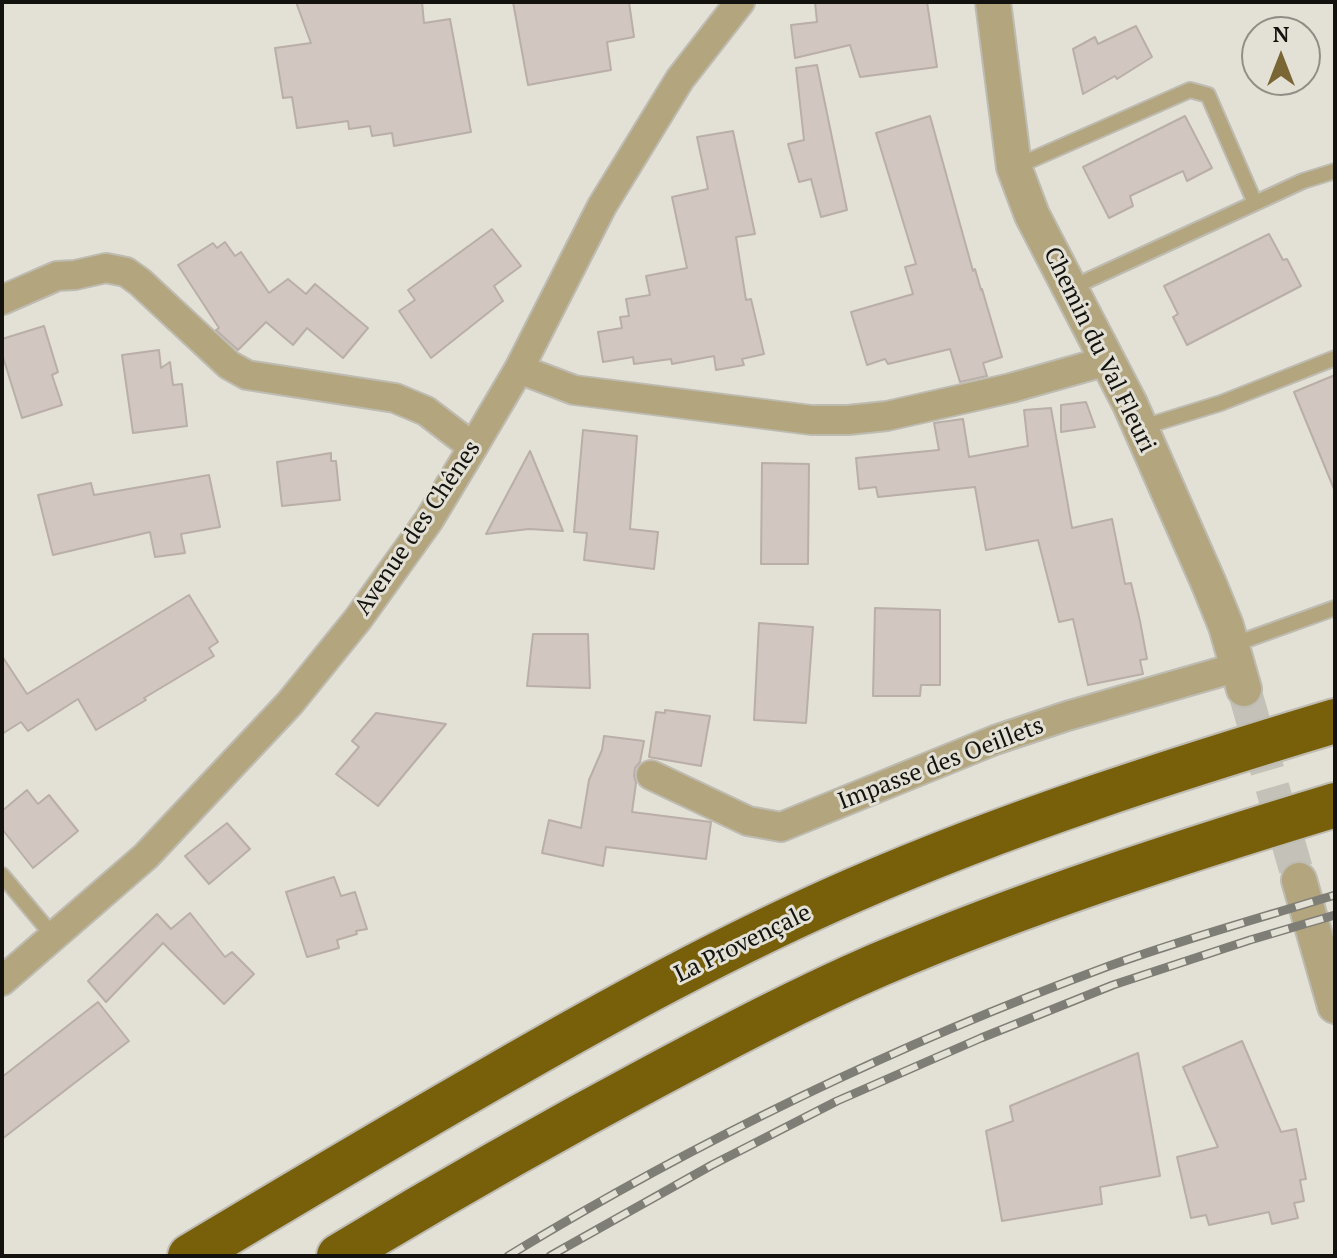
<!DOCTYPE html>
<meta charset="utf-8">
<style>
body{margin:0}
#map{position:relative;width:1337px;height:1258px;overflow:hidden;background:#e3e1d6;font-family:"PT Serif",serif}
canvas{display:block}
.frame{position:absolute;inset:0;border:4px solid #13120e;pointer-events:none}
.north{position:absolute;left:1241px;top:16px;width:80px;height:80px;box-sizing:border-box;background:#e3e1d6;border:2px solid #908e86;border-radius:50%;rotate:0deg;font-size:22px;font-weight:700;line-height:32px;text-align:center;color:#13120e}
.north::after{content:'';display:block;margin:auto;width:28px;height:36px;background:#7a6534;clip-path:polygon(50% 0,100% 100%,50% 72%,0 100%)}
</style>
<div id="map">
<canvas width="1337" height="1258"></canvas>
<div class="frame"></div>
<div class="north">N</div>
</div>
<script>
const context = document.querySelector('canvas').getContext('2d');
context.lineJoin = 'round';
function paint(path, color) {
  context.fillStyle = color;
  context.fill(path, 'evenodd');
}
function strokePath(path, color, width, dash) {
  context.strokeStyle = color;
  context.lineWidth = width;
  context.lineCap = dash ? 'butt' : 'round';
  context.setLineDash(dash || []);
  context.stroke(path);
}
function write(font, color, halo, rows, align = 'center') {
  context.font = font + ' "PT Serif",serif';
  context.lineWidth = 6;
  context.setLineDash([]);
  context.textBaseline = 'middle';
  context.strokeStyle = halo;
  context.fillStyle = color;
  for (const [text, x, y, turn = 0] of rows) {
    context.save();
    context.translate(x, y);
    context.rotate((+turn || 0) * Math.PI / 180);
    context.textAlign = isNaN(turn) ? turn : align;
    if (halo) context.strokeText(text, 0, 0);
    context.fillText(text, 0, 0);
    context.restore();
  }
}
const building = new Path2D(`
 M296,2H422L424,23L450,19L471,132L394,146L392,133L372,136L370,126L349,129L348,121L297,128L292,97L283,98L275,48L311,43Z
 M513,2H629L634,37L607,42L611,70L528,85Z
 M815,2H927L937,67L860,77L850,45L795,58L791,25L817,22Z
 M1136,26L1152,57L1117,79L1115,76L1083,94L1073,49L1095,37L1098,44Z
 M817,65L847,210L821,217L811,179L799,182L788,144L804,140L796,68Z
 M930,116L973,271L975,269L981,290L982,289L1002,357L983,363L987,376L960,382L950,349L888,364L885,359L867,365L851,312L913,294L905,267L916,264L876,133Z
 M1185,116L1212,168L1187,181L1183,171L1130,196L1133,206L1109,218L1083,167Z
 M733,131L755,234L736,237L746,300L751,299L764,354L742,359L744,365L716,370L714,356L672,364L671,359L634,364L633,357L603,362L598,332L622,328L620,317L629,316L626,299L650,295L646,276L687,268L672,197L708,189L697,137Z
 M492,229L521,266L494,286L503,301L431,358L399,311L415,300L408,290Z
 M1269,234L1283,260L1287,259L1301,286L1187,345L1173,317L1178,314L1164,286Z
 M225,242L235,256L241,252L269,293L288,279L306,294L315,284L368,328L343,358L307,328L293,345L266,322L238,350L216,330L219,328L178,265L213,243L217,248Z
 M44,326L58,372L52,375L62,405L22,418L2,354V339Z
 M159,350L161,368L170,362L173,385L182,384L187,426L133,433L122,355Z
 M1335,375V489H1334L1294,392Z
 M1086,402L1095,427L1061,432V405Z
 M1051,408L1072,528L1112,519L1125,584L1131,583L1140,621L1147,659L1140,660L1143,674L1088,685L1073,619L1059,622L1038,540L986,550L975,487L878,497L876,487L859,489L856,458L939,450L934,423L963,419L969,457L1028,446L1024,410Z
 M583,430L637,436L630,529L658,532L654,569L584,560L587,533L574,532Z
 M530,451L563,531L529,529L486,534Z
 M331,453V461H336L340,500L282,506L277,462Z
 M762,463L809,464L808,564H761Z
 M209,475L220,527L181,534L185,553L155,557L150,532L53,555L38,495L91,483L94,495Z
 M189,595L218,642L209,648L214,656L144,698L146,700L96,730L78,699L28,731L21,722L2,734V656L27,694Z
 M875,608L940,610V685H921L920,696H873Z
 M759,623L813,627L806,723L754,720Z
 M533,634H588L590,688L527,686Z
 M665,710L710,716L701,766L649,757L656,712L665,713Z
 M376,713L446,724L378,806L336,774L359,747L352,741Z
 M604,736L644,741L640,762L635,768L634,776L636,783L632,812L711,822L706,859L606,847L603,866L542,853L549,820L581,828L589,780L602,750Z
 M27,790L38,804L49,795L78,831L33,868L2,829V811Z
 M227,823L250,849L209,884L185,856Z
 M334,877L341,896L355,892L367,929L356,931L357,934L337,940L339,948L307,957L286,892Z
 M190,913L225,957L232,952L254,974L224,1004L163,943L106,1002L88,981L157,914L171,929Z
 M98,1002L129,1041L2,1139V1077Z
 M1242,1041L1281,1132L1296,1129L1306,1179L1300,1180L1304,1201L1294,1203L1298,1218L1272,1224L1269,1212L1209,1225L1206,1215L1191,1218L1177,1157L1218,1147L1183,1067Z
 M1138,1053L1160,1176L1100,1187L1102,1204L1002,1221L986,1131L1013,1121L1010,1106Z`);
paint(building, '#d1c6c0');
strokePath(building, '#b9aea8', 2);
strokePath(new Path2D(`
 M1244,689L1299,880`), '#c4c2b8', 34, [34, 17]);
const service = new Path2D(`
 M1015,167L1190,90L1208,95L1255,203
 M1071,288L1303,181L1335,171
 M1140,428L1221,403L1335,358
 M1232,645L1335,608
 M2,875L54,937`);
const minor = new Path2D(`
 M2,300L57,276L75,275L106,268L126,272L140,282L229,365L247,375L395,398L426,411L473,447
 M519,369L574,390L811,420H848L887,416L1011,388L1107,361
 M651,775L748,821L781,827L995,740L1067,716L1238,667
 M2,981L146,856L290,703L358,619L429,520L473,447L519,369L602,206L680,79L740,2`);
const tertiary = new Path2D(`
 M993,2L1014,167L1032,215L1130,404L1209,584L1226,626L1244,689
 M1299,880L1335,1006`);
const motorway = new Path2D(`
 M190,1256C290,1196 391,1136 492,1078C610,1010 730,944 854,890C1010,822 1172,770 1335,721
 M339,1256C443,1193 548,1133 655,1076C728,1037 802,998 878,965C1026,902 1180,852 1335,805`);
strokePath(service, '#bebcb2', 18);
strokePath(minor, '#bebcb2', 32);
strokePath(tertiary, '#bebcb2', 38);
strokePath(motorway, '#bebcb2', 48);
strokePath(service, '#b3a57e', 14);
strokePath(minor, '#b3a57e', 28);
strokePath(tertiary, '#b3a57e', 34);
strokePath(motorway, '#785f09', 44);
const rail = new Path2D(`
 M508,1256C698,1140 900,1043 1109,966C1183,939 1260,918 1335,895
 M550,1256L712,1165L837,1101L981,1038L1113,985L1250,940L1335,915`);
strokePath(rail, '#7f7e76', 9);
strokePath(rail, '#e3e1d6', 6, [18]);
write('24px', '#13120e', '#e3e1d6', [
 ["Chemin du Val Fleuri",1099,350,64],
 ["Avenue des Chênes",418,528,-56],
 ["Impasse des Oeillets",941,764,-21],
 ["La Provençale",743,944,-26]
]);
</script>
